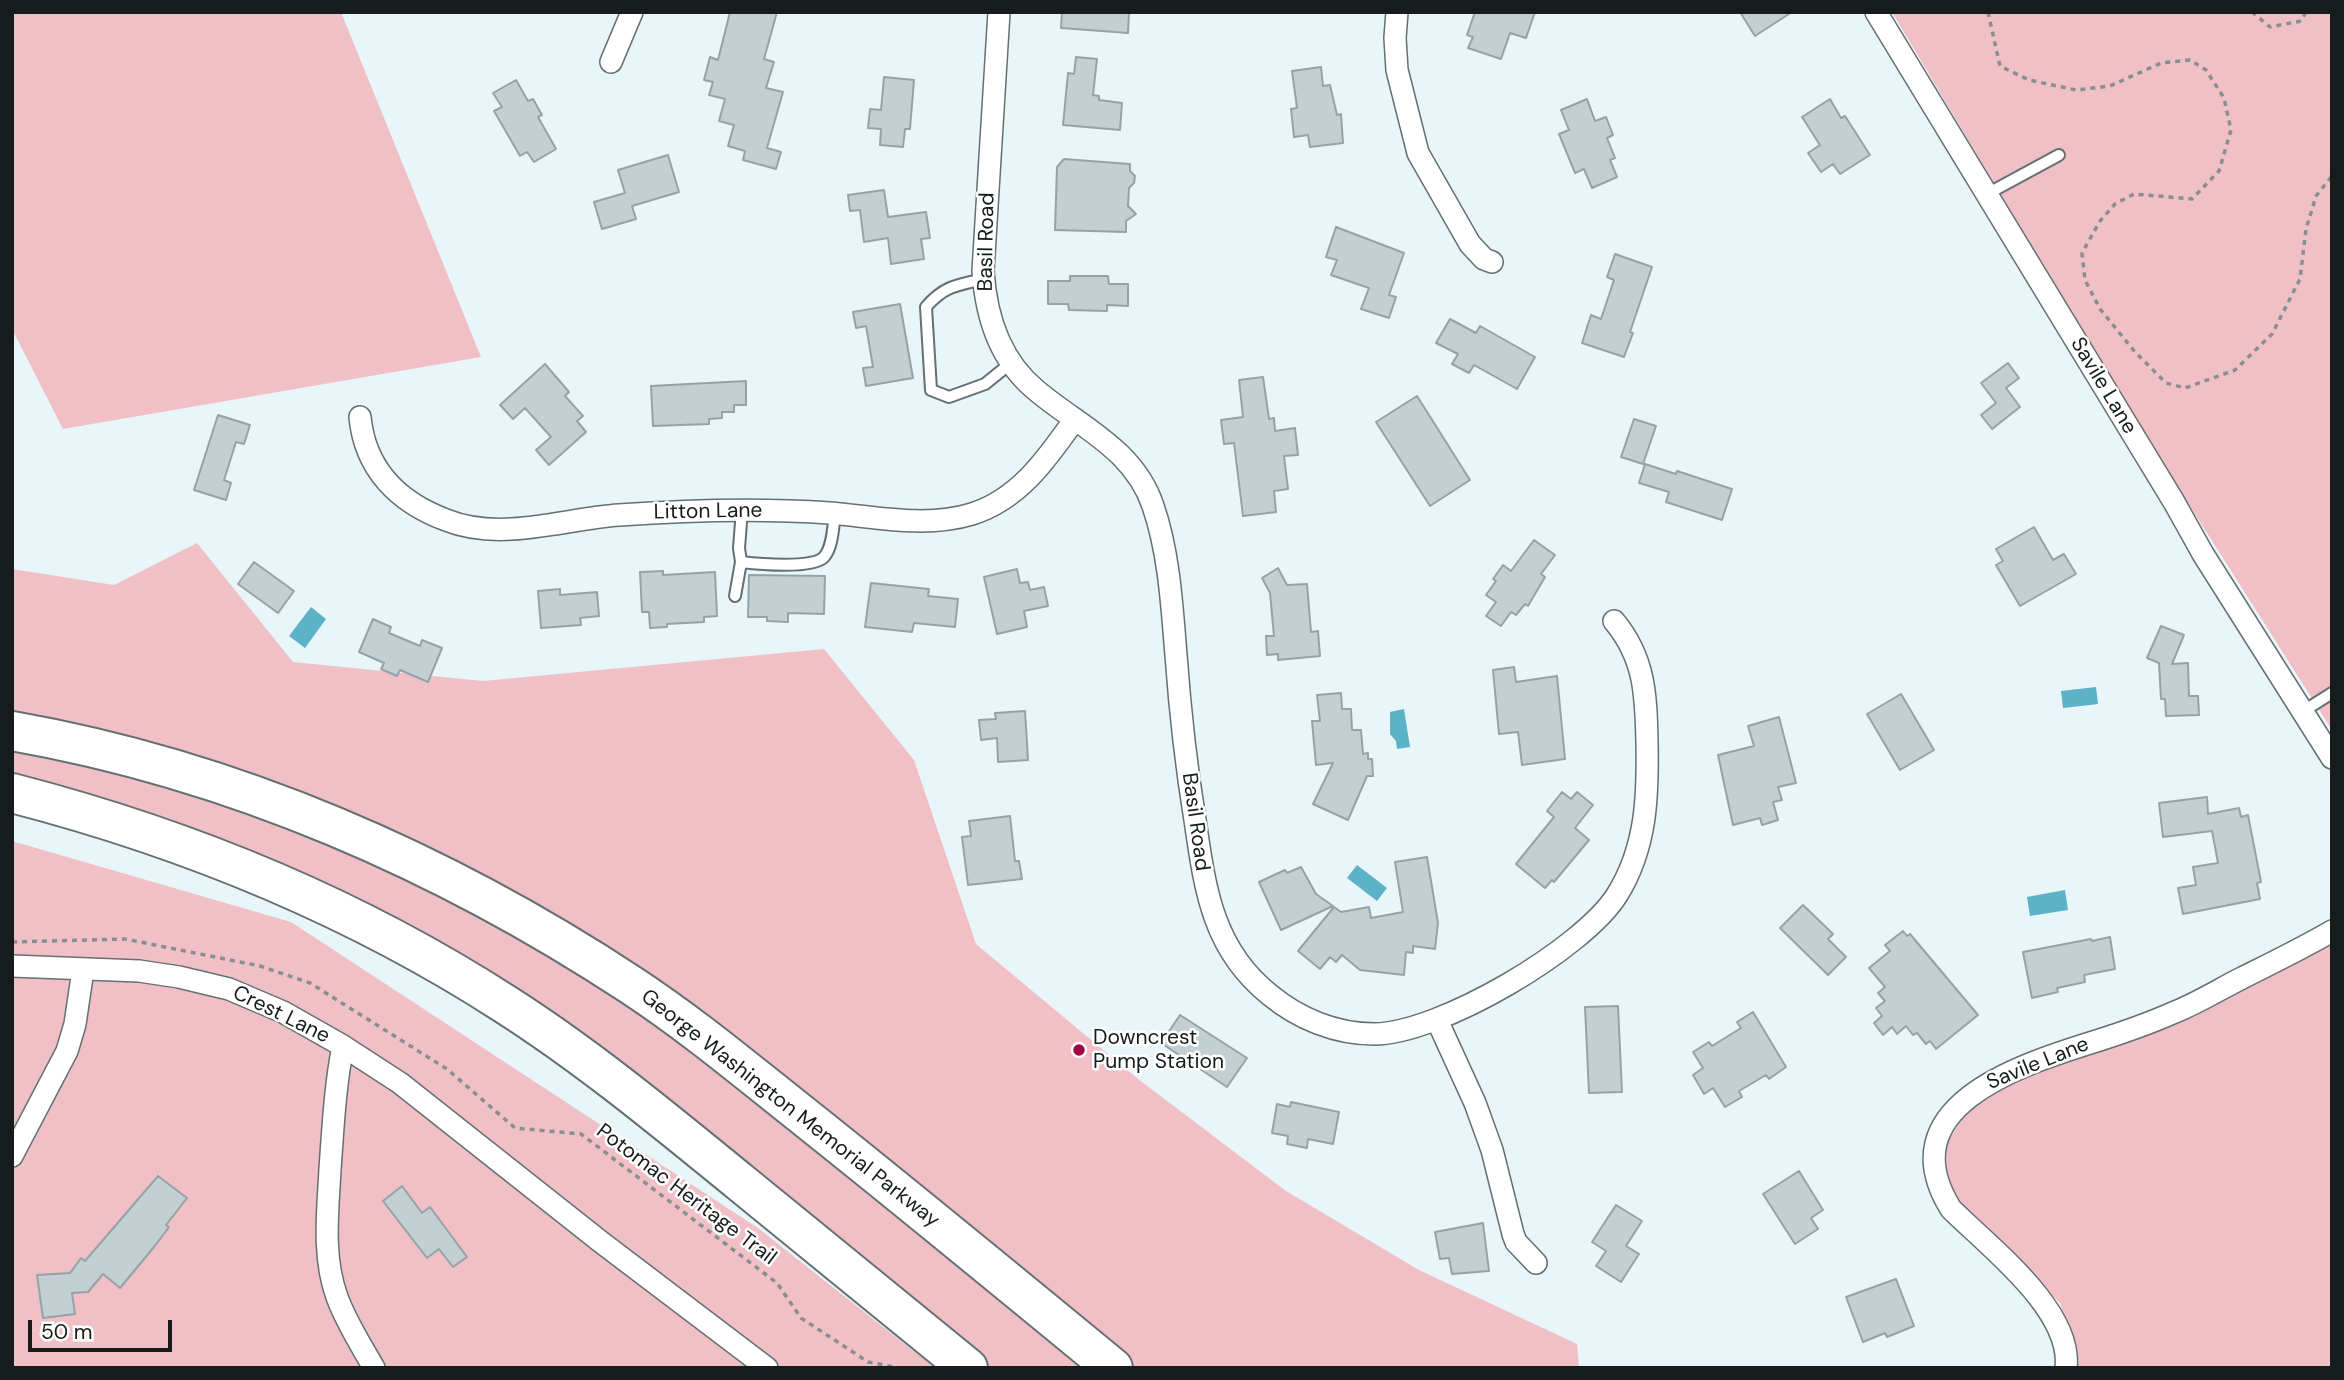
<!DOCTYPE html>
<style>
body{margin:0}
#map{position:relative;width:2344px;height:1380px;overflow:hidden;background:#e8f5f9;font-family:"DM Sans",sans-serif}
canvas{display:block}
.frame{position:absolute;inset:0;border:14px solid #161b1c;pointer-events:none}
.scale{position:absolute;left:28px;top:1320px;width:144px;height:32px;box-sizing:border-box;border:4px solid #161b1c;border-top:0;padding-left:9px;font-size:21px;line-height:24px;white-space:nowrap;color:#161b1c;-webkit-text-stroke:5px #fff;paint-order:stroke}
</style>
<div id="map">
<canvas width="2344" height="1380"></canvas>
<div class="frame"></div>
<div class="scale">50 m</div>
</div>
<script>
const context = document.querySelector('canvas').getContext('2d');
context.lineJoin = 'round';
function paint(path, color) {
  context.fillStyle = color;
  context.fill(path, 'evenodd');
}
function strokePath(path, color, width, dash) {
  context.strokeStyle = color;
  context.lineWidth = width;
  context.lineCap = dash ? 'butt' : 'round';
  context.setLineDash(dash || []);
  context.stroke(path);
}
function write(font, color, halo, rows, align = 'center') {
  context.font = font + ' "DM Sans",sans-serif';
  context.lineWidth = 5;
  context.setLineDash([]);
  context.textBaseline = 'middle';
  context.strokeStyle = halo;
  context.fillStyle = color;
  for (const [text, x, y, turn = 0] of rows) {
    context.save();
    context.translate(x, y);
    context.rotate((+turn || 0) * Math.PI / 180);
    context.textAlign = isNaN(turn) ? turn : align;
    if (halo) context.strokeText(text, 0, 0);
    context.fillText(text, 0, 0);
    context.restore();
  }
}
paint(new Path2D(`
 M12,12H341L481,357L63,429L12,329Z
 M1892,12H2332V730L2124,402Z
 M197,543L293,662L483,681L824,649L914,760L976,944L1138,1079L1286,1191L1419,1270L1577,1344L1579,1368H1134L748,1053L553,918L12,722V569L114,585Z
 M12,739L313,827L601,976L1096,1368H990L899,1294L544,1016L12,781Z
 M12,841L291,922L758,1228L935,1368H12Z
 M2332,941V1368H2079L2060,1303L1952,1194L1947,1179L1946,1144L1974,1101L2003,1084L2194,1017Z`), '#f1c0c6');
paint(new Path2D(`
 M311,607L326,619L305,648L289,636Z
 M2096,687L2098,704L2063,708L2061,691Z
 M1404,709L1410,747L1397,749L1396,741L1390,734V712Z
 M1357,865L1387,888L1377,901L1347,878Z
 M2065,890L2068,910L2030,916L2027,897Z`), '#5cb2c6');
const building = new Path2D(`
 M730,12H777L764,59L774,62L766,88L783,92L767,148L781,152L776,169L743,160L745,151L728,146L734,125L719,121L725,99L709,95L713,82L704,80L710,57L718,60Z
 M1062,12H1129L1128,33L1061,28Z
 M1475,12H1535L1526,38L1510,33L1501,59L1468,48L1473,37L1467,35Z
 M1740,12H1792L1755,36Z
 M1076,57L1097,59L1093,95L1099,96V100L1122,103L1120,130L1063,125L1068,73L1074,74Z
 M1321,67L1323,86L1330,85L1337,115L1341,114L1343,143L1310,147L1308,135L1294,137L1291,109L1297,108L1292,71Z
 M884,77L914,80L910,129H905L903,147L880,145L881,129L868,128L870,109L881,110Z
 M516,80L528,101L533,99L542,115L538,117L556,149L534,162L527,152L520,156L494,111L502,107L493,93Z
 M1587,99L1595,121L1606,117L1613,135L1607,138L1615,158L1610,160L1617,177L1592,188L1584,169L1575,173L1559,134L1569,130L1561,110Z
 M1830,99L1841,118L1845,116L1870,155L1840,174L1833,164L1821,172L1808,153L1820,145L1802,117Z
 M668,155L679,192L632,206L636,219L602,229L594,202L625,193L618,170Z
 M1064,159L1130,164V171L1135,176L1134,183L1129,188L1128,206L1136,214L1126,221V232L1055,230L1057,167Z
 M884,190L888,217L926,212L930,238L921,239L924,259L891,264L888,238L864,242L860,210L850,211L848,195Z
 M1336,227L1404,253L1389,295L1396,297L1389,318L1361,309L1369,288L1331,275L1337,260L1326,257Z
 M1615,254L1652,267L1630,332L1633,333L1624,357L1582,343L1591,315L1601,319L1614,280L1607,277Z
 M1070,276H1108L1109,284H1128V306L1107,305V311L1069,310L1068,304H1048V281H1070Z
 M900,304L913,378L866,386L863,368L873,367L866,326L856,328L853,312Z
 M1450,319L1476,333L1480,326L1535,357L1517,389L1474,365L1469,373L1452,364L1458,354L1436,343Z
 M2008,363L2019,378L2006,388L2020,407L1992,429L1981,415L1996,403L1981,383Z
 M545,364L569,392L565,396L583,416L577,421L586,432L549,465L536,450L551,437L525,408L513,419L500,405Z
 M1263,377L1269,419L1274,418L1275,431L1295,428L1298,455L1284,456L1288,489L1274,491L1276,512L1243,516L1234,443L1224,444L1221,420L1243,417L1239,380Z
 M746,381V405H734V412H722V418L709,419V424L653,426L651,386Z
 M1417,396L1470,480L1430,506L1376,422Z
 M218,415L250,425L244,444L236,442L224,480L231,483L226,500L194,490Z
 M1634,419L1656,426L1643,464L1621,457Z
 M1645,464L1676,474L1677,471L1732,489L1722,520L1666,502L1669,492L1639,483Z
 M2034,527L2053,560L2064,554L2076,574L2020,606L1996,565L2003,561L1996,549Z
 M1534,540L1555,555L1541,574L1545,577L1528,606L1525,604L1516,615L1511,612L1501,626L1486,616L1496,602L1486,595L1496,581L1493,579L1503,565L1511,571Z
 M254,562L294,591L278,613L238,584Z
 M1278,568L1287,585L1307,584L1311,632L1318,631L1320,656L1278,660V654L1267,655L1266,636H1274L1270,593L1262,578Z
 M1017,569L1020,583L1028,582L1030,590L1044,587L1048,606L1024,611L1027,627L997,634L984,577Z
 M663,571V575L715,572L717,616L704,617V622L667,624V627L650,628L649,612H642L640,572Z
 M749,575L825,576L824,614L788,613V622L767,621V617H748Z
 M871,583L929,589L928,596L958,599L955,627L914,623L912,632L865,627Z
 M560,589V595L597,592L599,616L580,618L581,625L541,628L538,591Z
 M373,619L391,627L389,633L420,646L422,640L442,648L428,682L400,670L397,676L381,669L384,663L359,652Z
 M2161,626L2184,635L2172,664L2188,663L2189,696H2198L2199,715L2166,716L2165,699H2161L2159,663L2147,658Z
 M1514,667L1516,682L1557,676L1565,759L1522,765L1518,732L1499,734L1493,670Z
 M1341,693L1342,709H1351L1352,730H1361L1363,754L1368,753V759H1372L1373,776H1367L1348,820L1313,804L1333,763L1316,765L1312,721H1320L1317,695Z
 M1901,694L1934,750L1900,770L1867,714Z
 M1025,711L1028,760L998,762L997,738L981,740L979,720L996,719L995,713Z
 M1779,717L1796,783L1778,787L1782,800L1773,802L1778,820L1762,825L1760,818L1733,825L1718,755L1754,746L1748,726Z
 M1562,792L1571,799L1577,792L1593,805L1575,828L1589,840L1554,882L1552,880L1545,888L1516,864L1554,817L1547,811Z
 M2207,797L2208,814L2239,808L2241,817L2248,815L2261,882L2257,883L2260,899L2183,914L2178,888L2196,885L2193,867L2218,863L2212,831L2163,837L2159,803Z
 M1010,816L1015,861H1019L1022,879L968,885L962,837L971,836L969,821Z
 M1427,857L1438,923L1435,949L1413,946V953L1406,952L1404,975L1360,970L1342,955L1336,962L1330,957L1320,969L1298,951L1334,907L1341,912L1369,907L1371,918L1403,912L1395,862Z
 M1301,867L1316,894L1333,906L1281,930L1259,882L1285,870L1287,873Z
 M1803,905L1833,934L1828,939L1846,957L1828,975L1780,928Z
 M1903,931L1907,936L1910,934L1978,1015L1936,1049L1930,1041L1926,1044L1917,1033L1913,1035L1906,1026L1897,1034L1892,1027L1883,1035L1874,1023L1882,1016L1876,1008L1885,1001L1878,993L1885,987L1869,968L1890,951L1885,945Z
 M2110,937L2115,969L2084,975L2085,982L2057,988L2058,992L2032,998L2023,952L2091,939L2092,941Z
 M1618,1006L1622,1092L1589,1093L1585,1007Z
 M1753,1012L1786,1067L1769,1079L1766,1075L1739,1091L1742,1097L1725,1107L1713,1088L1704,1094L1693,1075L1703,1068L1693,1052L1709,1042L1712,1046L1741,1028L1737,1022Z
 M1180,1015L1247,1058L1227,1087L1161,1043Z
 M1291,1102L1339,1112L1333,1144L1308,1139L1307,1148L1287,1144L1288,1136L1272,1133L1277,1104L1290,1107Z
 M1799,1171L1823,1210L1811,1218L1818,1229L1795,1244L1763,1194Z
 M158,1176L187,1198L166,1225L169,1227L154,1247L120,1288L103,1274L88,1292L72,1293L75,1314L43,1318L37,1275L70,1273L81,1258L85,1261Z
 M402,1186L422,1213L430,1207L467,1257L453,1267L439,1249L427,1258L383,1201Z
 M1616,1205L1642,1221L1626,1246L1639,1254L1621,1282L1596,1266L1606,1251L1592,1242Z
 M1483,1223L1489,1271L1452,1274L1449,1258L1440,1259L1435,1232Z
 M1896,1279L1914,1326L1887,1337L1885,1333L1863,1342L1846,1297Z`);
paint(building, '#c2cfd3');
strokePath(building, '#96a3a6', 2);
const lane = new Path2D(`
 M1987,194L2059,155
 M984,279C957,285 944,286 926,307L931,390L949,397L985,384L1011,363
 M742,510L739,548L741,562C758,564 813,569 824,557C833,547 833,526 835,514
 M735,596L741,562
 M2302,712L2332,693`);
const street = new Path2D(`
 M999,12L983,271C986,317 1000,361 1037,391C1080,427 1134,449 1153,506C1169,552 1172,606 1176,655C1180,710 1186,765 1195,820C1205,888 1212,949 1270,995C1299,1019 1336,1034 1374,1034C1439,1034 1583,949 1617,895C1647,847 1648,795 1647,742C1646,695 1645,658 1614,621
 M1397,12L1395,38L1397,70L1418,153L1470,244L1484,259L1492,262
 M1876,12L2174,502L2203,554L2332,758
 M611,62L632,12
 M360,417C365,469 398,502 446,520C501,542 562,519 619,515C689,510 760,508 830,513C877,517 926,528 972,514C1020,499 1048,457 1075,419
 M12,966L139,971L179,977L229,989L283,1012L343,1046L400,1083L601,1242L767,1368
 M1437,1020L1475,1103L1492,1150L1513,1234L1516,1242L1536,1263
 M343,1046C335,1086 333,1128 330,1169C328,1210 322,1256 337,1297C346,1322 361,1345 374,1368
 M12,1156L67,1051L75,1024L83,970
 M2066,1368C2073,1310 1988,1246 1951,1209C1888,1108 2017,1066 2090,1043C2119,1034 2148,1024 2175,1012C2198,1003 2220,989 2242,978C2272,963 2303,948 2332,931`);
const highway = new Path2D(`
 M12,731C234,770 444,862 631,985C692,1025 749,1073 806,1118C909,1200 1011,1284 1113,1368
 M12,793C186,838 353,906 505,1004C588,1057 664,1120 740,1182C816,1244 892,1306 968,1368`);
strokePath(lane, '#647073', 14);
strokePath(street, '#647073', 24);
strokePath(highway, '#647073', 42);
strokePath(new Path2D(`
 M1988,12L2000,66L2029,80L2076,90L2110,86L2161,63L2190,60L2206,70L2224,98L2231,130L2219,171L2192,199L2134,194L2115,204L2100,221L2082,253L2085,280L2100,309L2135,352L2166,383L2185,388L2235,370L2272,334L2300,279L2306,229L2316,196L2332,176
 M2252,12L2270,27L2301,21L2306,12
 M12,942L125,939L260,966L310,983L447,1069L515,1128L581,1134L777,1283L801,1318L868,1362L899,1368`), '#868f92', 3.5, [5, 5]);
strokePath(lane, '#fff', 10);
strokePath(street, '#fff', 21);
strokePath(highway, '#fff', 38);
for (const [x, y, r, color] of [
 [1079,1050,7,"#a10541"]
]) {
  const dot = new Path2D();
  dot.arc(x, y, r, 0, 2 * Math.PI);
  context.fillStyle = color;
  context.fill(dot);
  strokePath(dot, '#fff', 2.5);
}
write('21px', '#161b1c', '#fff', [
 ["Basil Road",987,242,-89],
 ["Savile Lane",2103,386,59],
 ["Litton Lane",708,512,-1],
 ["Basil Road",1195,822,82],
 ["Crest Lane",281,1015,26],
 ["Savile Lane",2038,1064,-22],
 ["George Washington Memorial Parkway",790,1109,38],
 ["Potomac Heritage Trail",686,1195,37]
]);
write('21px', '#161b1c', '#fff', [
 ["Downcrest",1093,1038],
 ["Pump Station",1093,1062]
], 'left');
</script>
